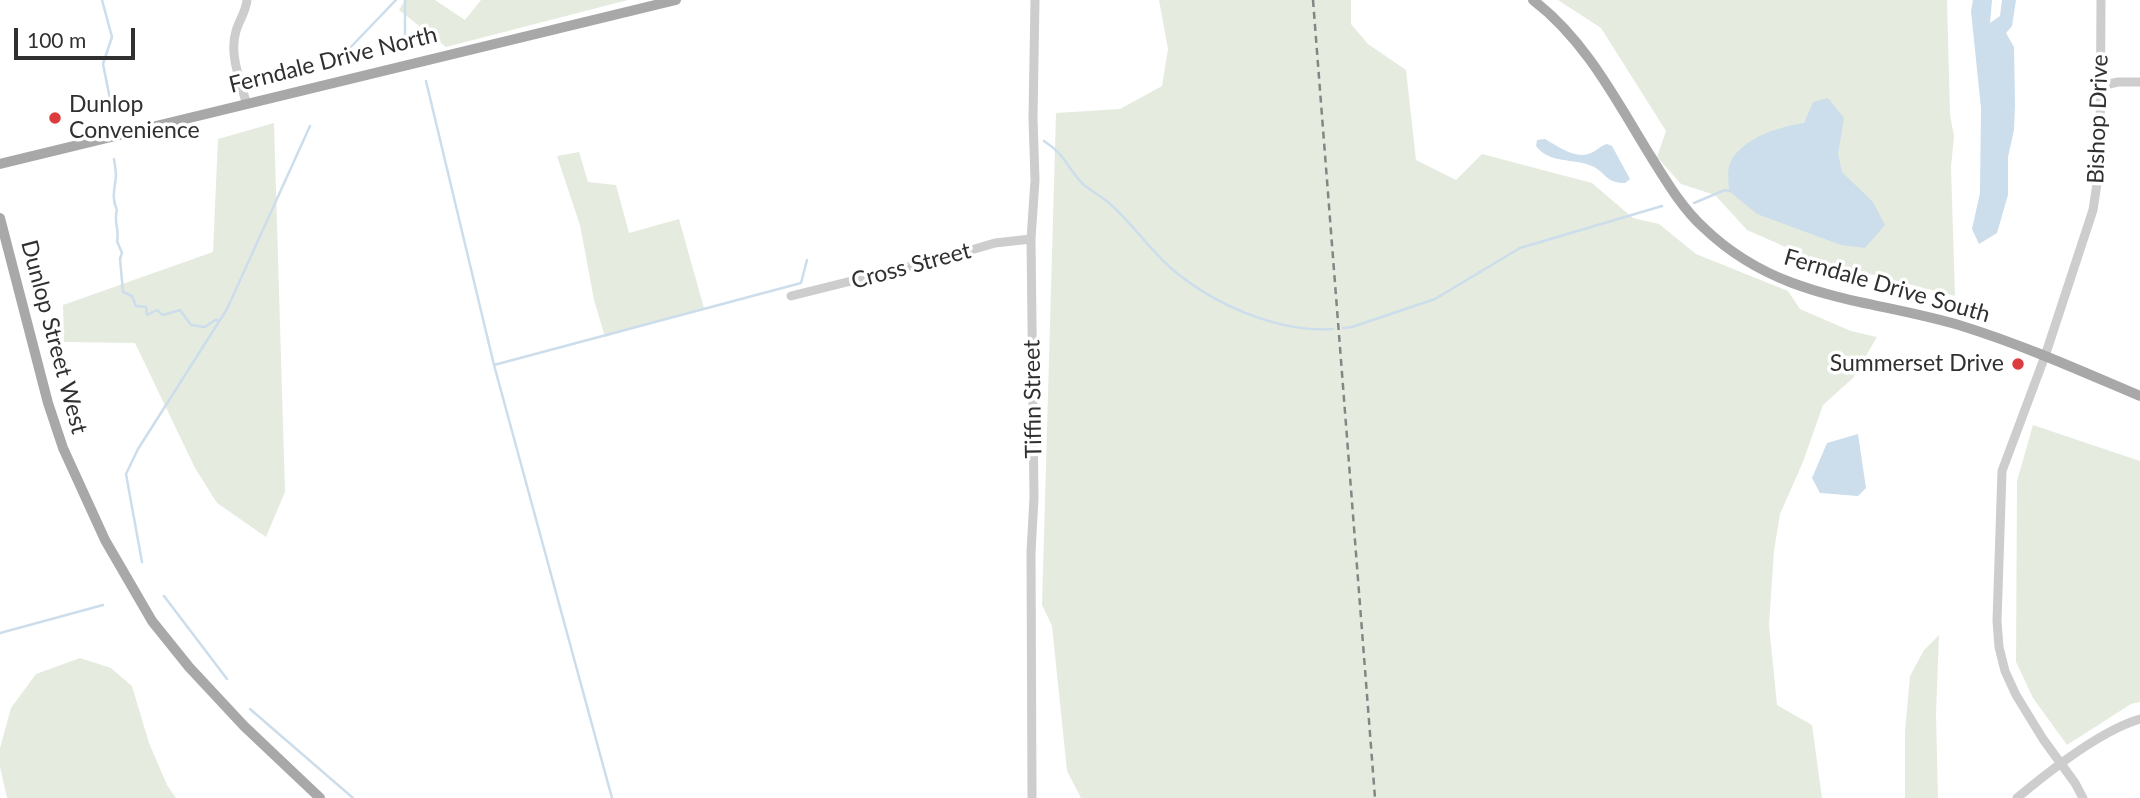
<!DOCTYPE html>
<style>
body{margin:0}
#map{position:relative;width:2140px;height:798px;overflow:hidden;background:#fff;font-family:Lato,sans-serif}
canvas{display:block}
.scale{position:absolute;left:14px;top:28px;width:121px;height:32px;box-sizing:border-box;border:4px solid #303030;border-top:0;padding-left:9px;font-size:21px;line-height:24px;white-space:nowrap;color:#303030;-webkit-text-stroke:5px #fff;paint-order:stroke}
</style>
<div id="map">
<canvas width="2140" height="798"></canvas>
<div class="scale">100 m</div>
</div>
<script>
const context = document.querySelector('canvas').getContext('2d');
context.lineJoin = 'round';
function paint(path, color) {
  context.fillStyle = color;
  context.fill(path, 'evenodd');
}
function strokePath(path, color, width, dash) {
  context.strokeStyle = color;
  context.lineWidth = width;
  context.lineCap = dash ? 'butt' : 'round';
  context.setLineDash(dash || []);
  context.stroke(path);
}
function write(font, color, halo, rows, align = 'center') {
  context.font = font + ' Lato,sans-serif';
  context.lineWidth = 7;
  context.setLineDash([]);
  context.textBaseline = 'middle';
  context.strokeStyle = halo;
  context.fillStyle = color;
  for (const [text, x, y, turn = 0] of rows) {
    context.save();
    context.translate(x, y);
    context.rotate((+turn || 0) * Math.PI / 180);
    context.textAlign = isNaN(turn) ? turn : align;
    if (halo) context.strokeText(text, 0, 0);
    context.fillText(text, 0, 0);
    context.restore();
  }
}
paint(new Path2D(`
 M405,0H435L465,20L481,0H628L446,47L399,10Z
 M1159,0H1351V24L1368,44L1406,70L1416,160L1456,180L1482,154L1592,183L1633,218L1659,224L1696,254L1788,291L1800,309L1851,331L1877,337L1853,378L1823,405L1803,462L1780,514L1774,551L1769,625L1777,705L1812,725L1822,798H1081L1067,771L1052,626L1042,605L1056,113L1120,109L1162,86L1168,49Z
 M1558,0H1947L1950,115L1954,136L1951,167L1955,296L1815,260L1747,230L1715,195L1681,184L1657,157L1666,131L1601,28Z
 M274,123L285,492L266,537L217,503L195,468L135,343L64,342L63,305L213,252L218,139Z
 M579,152L588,182L616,185L629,233L679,219L704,308L605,337L594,300L580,225L557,156Z
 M2033,425L2140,461V702L2131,704L2067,745L2033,698L2016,662L2017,481Z
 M1939,635L1936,714L1938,798H1905V731L1910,676L1924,650Z
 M80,658L111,668L132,686L149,743L167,785L176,798H7L0,767V748L11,708L36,674Z`), '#e5ecdf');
paint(new Path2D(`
 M1973,0H1992L1990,23L2000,16L2002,0H2016L2012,26L2006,33L2014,47L2015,105L2014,130L2008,157V195L1997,233L1979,244L1972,229L1980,193L1981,108L1971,11Z
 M1828,98L1844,118L1838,154L1842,172L1873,202L1885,225L1865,248L1841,245L1757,214L1729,191C1729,181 1726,169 1732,159C1747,136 1780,127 1804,123L1813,102Z
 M1545,139C1559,147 1577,161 1593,152C1599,149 1600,146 1607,144L1612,146L1630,179L1625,183C1605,183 1607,173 1592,166C1574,158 1549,164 1536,146L1537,140Z
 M1858,434L1866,488L1858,496L1820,493L1812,478L1827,443Z`), '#ccddeb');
strokePath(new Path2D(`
 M102,0L112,37L103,64L113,114
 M405,0V40
 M346,52L396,0
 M426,81L494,365L612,798
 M1044,141C1066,155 1067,168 1083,184C1091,191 1101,196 1109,203C1132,223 1149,249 1172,269C1213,304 1278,333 1333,329
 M114,159C115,165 116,171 116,176C115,188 111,198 117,210C113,221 120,230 117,241L122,253L120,259L123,292L132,296L136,306L146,307L147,315L157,310L163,315L180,310L191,325L205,327L215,320H220
 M1694,203L1725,190L1729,191
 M1343,328L1352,327L1435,299L1520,248L1662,206
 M494,365L801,283L807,260
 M142,562L126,474L138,449L227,309L310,126
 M164,596L227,679
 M0,633L103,605
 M250,709L353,798`), '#ccddeb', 2.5);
strokePath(new Path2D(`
 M2100,86L2118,82H2140
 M246,102C240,80 229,54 236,31C239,20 246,12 247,0
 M791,296L944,258L995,243L1031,239
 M1032,798L1031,552L1034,498L1031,239L1035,180L1033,118L1035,0
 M2017,798C2048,772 2102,730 2140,719
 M2083,798L2075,783L2043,739L2016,695L2005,671L1999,647L1997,621L2002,471L2045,356L2093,210L2100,164L2101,0`), '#cdcdcd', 9);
strokePath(new Path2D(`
 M1533,0C1587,41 1618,104 1653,160C1668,184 1683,209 1704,228C1780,301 1868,298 1962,326C2023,345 2081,371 2140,396
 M0,164L676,0
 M0,218L48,403L63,448L105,540L152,621L189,667L244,726L320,798`), '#a8a8a8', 10);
strokePath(new Path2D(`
 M1313,0L1375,798`), '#858585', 2.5, [7, 5]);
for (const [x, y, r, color] of [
 [55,118,7,"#dd3c3f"],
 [2018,364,7,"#dd3c3f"]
]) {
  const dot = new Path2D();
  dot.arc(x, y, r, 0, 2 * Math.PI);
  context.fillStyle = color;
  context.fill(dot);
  strokePath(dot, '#fff', 2.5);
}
write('23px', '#303030', '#fff', [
 ["Ferndale Drive North",333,60,-14],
 ["Bishop Drive",2098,119,-88],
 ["Cross Street",911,266,-15],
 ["Ferndale Drive South",1887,286,16],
 ["Dunlop Street West",54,337,75],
 ["Tiffin Street",1033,399,-91]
]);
write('23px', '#303030', '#fff', [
 ["Dunlop",69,105],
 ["Convenience",69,131],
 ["Summerset Drive",2004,364,"right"]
], 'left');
</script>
